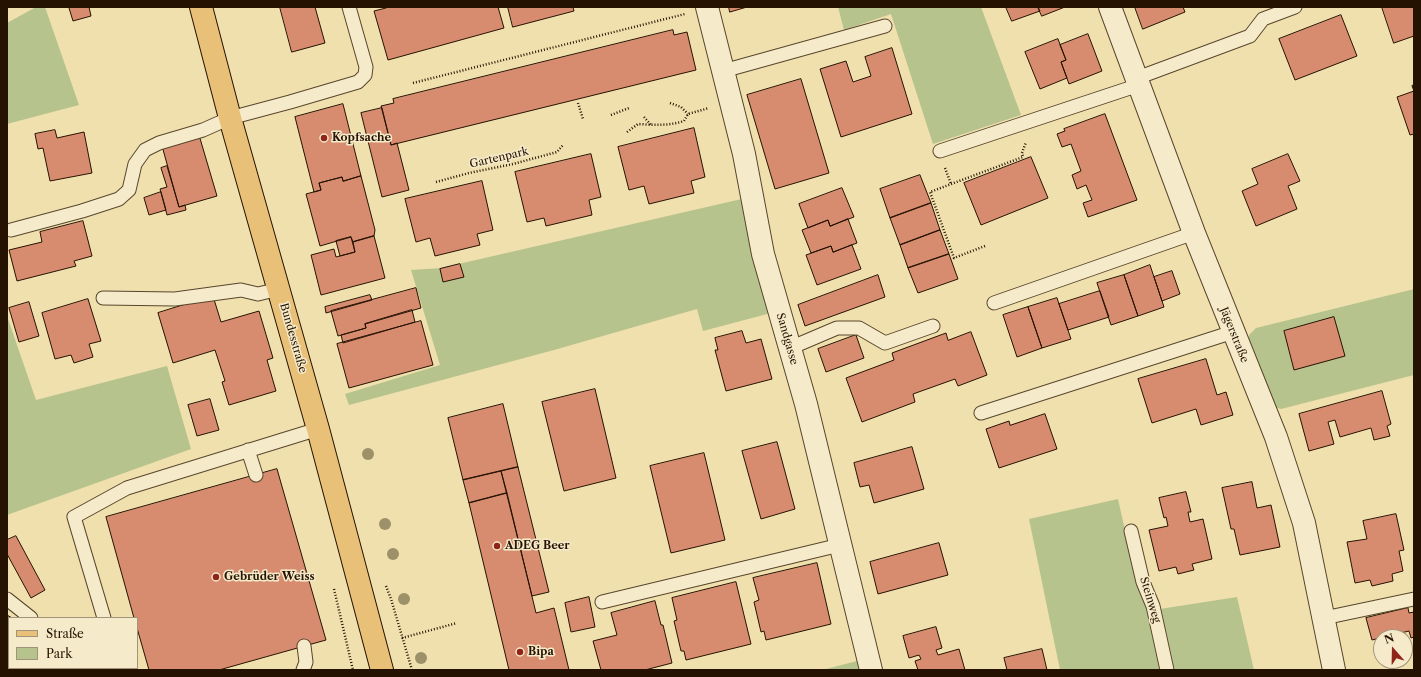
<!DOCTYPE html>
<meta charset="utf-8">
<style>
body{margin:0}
#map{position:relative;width:1421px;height:677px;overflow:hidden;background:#f0e0ae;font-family:"Libre Caslon Text",serif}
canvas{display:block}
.frame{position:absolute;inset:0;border:8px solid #261201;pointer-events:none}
.legend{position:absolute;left:8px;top:617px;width:130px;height:52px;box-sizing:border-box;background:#f5ebca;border:1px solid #a2947a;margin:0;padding:5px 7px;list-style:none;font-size:12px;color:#261201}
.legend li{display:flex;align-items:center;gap:8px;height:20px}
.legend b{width:20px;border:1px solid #a2947a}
.north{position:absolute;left:1373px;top:629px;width:40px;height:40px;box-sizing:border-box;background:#f5ebca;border:1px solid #a2947a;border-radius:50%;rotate:340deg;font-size:11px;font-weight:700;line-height:16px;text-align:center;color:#261201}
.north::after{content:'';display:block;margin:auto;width:14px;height:18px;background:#8f2418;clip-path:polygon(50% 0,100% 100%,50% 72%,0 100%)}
</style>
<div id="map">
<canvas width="1421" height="677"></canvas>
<div class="frame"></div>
<ul class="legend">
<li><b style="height:5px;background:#e8c077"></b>Straße</li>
<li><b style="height:11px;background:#b7c38c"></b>Park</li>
</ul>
<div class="north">N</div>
</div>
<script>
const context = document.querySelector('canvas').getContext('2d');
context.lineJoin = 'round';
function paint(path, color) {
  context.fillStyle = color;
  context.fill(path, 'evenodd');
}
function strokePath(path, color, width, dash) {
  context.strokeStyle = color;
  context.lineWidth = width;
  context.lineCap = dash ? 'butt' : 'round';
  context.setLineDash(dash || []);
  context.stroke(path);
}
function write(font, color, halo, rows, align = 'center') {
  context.font = font + ' "Libre Caslon Text",serif';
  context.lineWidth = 3;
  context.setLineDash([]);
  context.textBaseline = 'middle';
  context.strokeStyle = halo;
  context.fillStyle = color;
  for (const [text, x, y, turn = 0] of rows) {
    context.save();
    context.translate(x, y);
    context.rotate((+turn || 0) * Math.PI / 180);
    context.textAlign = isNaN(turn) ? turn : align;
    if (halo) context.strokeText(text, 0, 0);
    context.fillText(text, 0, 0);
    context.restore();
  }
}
paint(new Path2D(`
 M36,7H45L79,105L7,124V23Z
 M838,7H981L1021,115L933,144L891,14L844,30Z
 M746,198L771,313L703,331L697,309L554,350L349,405L345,394L440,365L411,270L441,268Z
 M1414,289V375L1281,409L1275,407L1249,341V335L1256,328Z
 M7,316L36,400L167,366L191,449L7,515Z
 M1118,499L1137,584L1147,605L1161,670H1060L1029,519Z
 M1237,597L1254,670H1173L1160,609Z
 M857,661L859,670H822Z`), '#b7c38c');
const building = new Path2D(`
 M72,7H89L91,16L73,21L69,8Z
 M280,7H315L325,43L292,52Z
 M386,7H498L504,28L388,60L374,11L386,8Z
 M508,7H573L574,11L513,27Z
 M729,7H747L730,12Z
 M1006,7H1038L1040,11L1012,21Z
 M1038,7H1065L1042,16Z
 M1135,7H1183L1185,12L1143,29Z
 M1382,7H1414V36L1394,43Z
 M1341,15L1357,56L1295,80L1279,39Z
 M673,30L674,35L687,32L696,70L391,145L381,106L394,103L393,99Z
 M1088,34L1102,71L1069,84L1061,62L1066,60L1060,45Z
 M1058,39L1066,60L1061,62L1067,78L1040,89L1025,52Z
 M892,48L912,114L841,137L820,69L846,61L853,82L871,76L865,57Z
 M801,79L829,173L775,189L747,95Z
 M1414,85V134L1410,135L1397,97L1414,91L1412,86Z
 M343,104L361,176L343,181L342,177L319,183L321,190L314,192L295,117Z
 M382,108L391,145L397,143L409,190L382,197L361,113Z
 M1105,114L1137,200L1088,217L1083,203L1092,200L1086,185L1077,189L1072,175L1081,171L1071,144L1062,147L1057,134L1065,131L1064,129Z
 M694,128L705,177L691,181L694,193L649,204L644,186L629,190L618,147Z
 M55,130L57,138L84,132L92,173L50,181L43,148L38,149L35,134Z
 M199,135L217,196L179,207L162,146Z
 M591,154L601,197L589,200L592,215L546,226L544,218L527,222L515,172Z
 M1288,154L1300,181L1288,186L1297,209L1256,226L1242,191L1258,184L1252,169Z
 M1031,157L1048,198L981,225L964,183Z
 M167,166L179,207L185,205L186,210L167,215L160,189L167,187L161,168Z
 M920,175L931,203L890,218L880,189Z
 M361,176L375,230L374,236L353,242L351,237L320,246L306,194L321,190L319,183L342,177L343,181Z
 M482,181L493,230L477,234L480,245L435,256L430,238L416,242L405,199Z
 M842,188L854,217L830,226L828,220L808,228L799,204Z
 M161,192L166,210L149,215L144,198Z
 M931,203L940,230L900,245L890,218Z
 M848,219L857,243L833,252L831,246L811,253L802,230L828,220L830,226Z
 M83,221L92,256L74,261L76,266L17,281L9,250L42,242L40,232Z
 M940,230L949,254L908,268L900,245Z
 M374,236L385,278L321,295L311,255L334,249L336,257L355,252L353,242Z
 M351,237L355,252L340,256L336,241Z
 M852,245L861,269L817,285L806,255L831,246L833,252Z
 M949,254L958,279L918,293L908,268Z
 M460,264L464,277L443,282L440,269Z
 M1150,265L1164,307L1138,316L1124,275Z
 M1172,271L1180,294L1162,301L1154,277Z
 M878,275L885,297L805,326L798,305Z
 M1124,275L1138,316L1111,325L1097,283Z
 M416,288L421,308L365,324L366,328L338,336L331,311Z
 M1100,291L1109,317L1068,330L1059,304Z
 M370,295L372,300L326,313L325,307Z
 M213,296L221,322L259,311L273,358L267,360L276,391L229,405L222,382L225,381L215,350L173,363L158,313Z
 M1057,298L1071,339L1042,348L1028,307Z
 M88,299L101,341L89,344L93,357L74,363L71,355L55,359L42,313Z
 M29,302L39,336L19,342L9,308Z
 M1028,307L1042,348L1017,357L1003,315Z
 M412,310L415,322L343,343L341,335L366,328L365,324Z
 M1334,317L1345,356L1294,370L1284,331Z
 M421,321L433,365L349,388L337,344Z
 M742,331L746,343L761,339L772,379L726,391L715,350H718L715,338Z
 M971,332L987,375L958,386L955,379L913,394L915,402L862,422L846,378L894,360L892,353L946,333L948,340Z
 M856,335L864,358L826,372L818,349Z
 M1206,359L1217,395L1226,392L1233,415L1201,425L1196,409L1152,423L1138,379Z
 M595,389L616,478L564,491L542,402Z
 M1382,391L1391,424L1387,426L1390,436L1374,440L1371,428L1340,437L1335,420L1328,422L1334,444L1309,451L1299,414Z
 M210,399L219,430L197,436L188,405Z
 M503,404L518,467L463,480L448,418Z
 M1045,414L1057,449L999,468L986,429L1009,421L1010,425Z
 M777,442L795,509L761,519L742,451Z
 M912,447L924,489L874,503L869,485L860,487L854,463Z
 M704,453L725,540L671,553L650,466Z
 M518,467L549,592L532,596L501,471Z
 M277,469L326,640L219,670H149L137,628V618H134L106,517Z
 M501,471L507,493L469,503L463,480Z
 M1252,482L1257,508L1271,505L1280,547L1240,555L1234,529H1231L1222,488Z
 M1186,492L1191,512H1188L1190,522L1203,519L1212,559L1192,564L1194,570L1178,574L1176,567L1159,571L1149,530L1168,526L1166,517L1164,518L1159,498Z
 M507,493L536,613L554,608L569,670H509L469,503Z
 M1396,514L1404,550L1399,551L1403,571L1392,574L1393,581L1372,586L1370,580L1355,583L1347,542L1367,539L1363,521Z
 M16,536L45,590L31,598L7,554V540Z
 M939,543L948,575L878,594L870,562Z
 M817,563L831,624L766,640L764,631L761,632L754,602L759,600L753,578Z
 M736,582L751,644L686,660L684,651H681L674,621L677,620L672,598Z
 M589,597L595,627L571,632L565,603Z
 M655,601L661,625H663L672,663L645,670H601L593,641L617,635L611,613Z
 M1408,608L1409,613L1414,612V637L1411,638L1409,631L1372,640L1366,618Z
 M7,615L12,618H9V668H22L20,670H7Z
 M936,627L942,648L936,650L938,655L959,649L965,670H918L915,661L921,659L919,655L909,658L903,636Z
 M1042,649L1047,670H1007L1004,658Z`);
paint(building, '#d78b6f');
strokePath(building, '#261201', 1);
const service = new Path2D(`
 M723,71L885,26
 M1137,78L1250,36L1263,19L1295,7
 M940,151L1139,85
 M11,230L82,211L119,199L129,190L135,164L145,150L159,143L203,130L230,118L290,102L358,82L365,75L366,67L349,7
 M103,298L175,299L241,290L258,294L279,289
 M994,303L1194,233
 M790,348L837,328H859L885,343L933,326
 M981,413L1233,332
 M248,450L256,475
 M1131,531L1143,582L1153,606L1167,670
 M7,599L31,618
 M602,602L840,545
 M104,618L74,517L127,488L318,429
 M1324,618L1414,599
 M87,668L88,670
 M68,670L71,668
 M303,670L306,662L304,646`);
const minor = new Path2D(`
 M707,7L744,154L763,254L806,404L871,670
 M1110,7L1194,233L1276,437L1304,523L1334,670`);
const primary = new Path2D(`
 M201,7L230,118L318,429L382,670`);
strokePath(service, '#58462c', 15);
strokePath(minor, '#58462c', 24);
strokePath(primary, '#261201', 24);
strokePath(new Path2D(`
 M413,83L685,14
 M578,103L583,119
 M670,103L681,107L688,114
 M611,115L629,108
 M644,117L651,125
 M627,132L638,124C654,125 669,126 684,121L688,114L709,108
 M945,168L951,184
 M436,182L469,173L513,164L557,152L563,145
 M985,246L954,258L930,192L1023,157L1022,153L1026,142
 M386,586L391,599L412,670
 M334,589L353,670
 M402,638L457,623`), '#261201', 2.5, [1, 2]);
strokePath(service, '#f5ebca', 13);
strokePath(minor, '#f5ebca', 22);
strokePath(primary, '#e8c077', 22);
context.fillStyle = '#9d916a';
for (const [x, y] of [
 [368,454],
 [385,524],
 [393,554],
 [404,599],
 [421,658]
]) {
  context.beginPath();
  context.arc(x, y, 6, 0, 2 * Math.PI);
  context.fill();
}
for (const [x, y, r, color] of [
 [324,138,4,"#8f2418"],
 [497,546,4,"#8f2418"],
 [216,577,4,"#8f2418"],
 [520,652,4,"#8f2418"]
]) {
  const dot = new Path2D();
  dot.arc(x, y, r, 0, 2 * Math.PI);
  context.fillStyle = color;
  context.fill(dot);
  strokePath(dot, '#f5ebca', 1.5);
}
write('bold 11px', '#261201', '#f5ebca', [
 ["Kopfsache",332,138],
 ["ADEG Beer",505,546],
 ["Gebrüder Weiss",224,577],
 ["Bipa",528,652]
], 'left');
write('11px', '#261201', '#f5ebca', [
 ["Gartenpark",499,158,-13],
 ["Jägerstraße",1234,335,68],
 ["Bundesstraße",293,338,74],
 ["Sandgasse",787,339,74],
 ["Steinweg",1150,600,73]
]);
</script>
